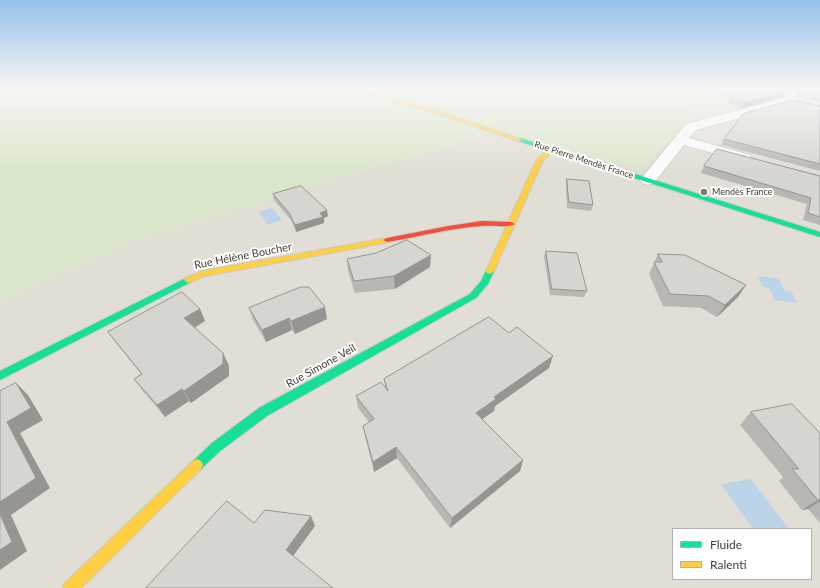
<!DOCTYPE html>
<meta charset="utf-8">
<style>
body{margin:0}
#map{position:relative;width:820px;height:588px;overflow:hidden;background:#edece8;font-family:Lato,sans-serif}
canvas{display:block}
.legend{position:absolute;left:672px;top:528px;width:140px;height:52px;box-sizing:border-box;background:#fff;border:1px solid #b3b1ae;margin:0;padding:5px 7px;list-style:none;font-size:12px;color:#423d35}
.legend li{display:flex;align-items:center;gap:8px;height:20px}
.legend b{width:20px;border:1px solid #b3b1ae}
</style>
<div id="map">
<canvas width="820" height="588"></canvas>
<ul class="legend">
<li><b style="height:5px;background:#16e098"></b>Fluide</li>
<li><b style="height:5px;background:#ffcf43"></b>Ralenti</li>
</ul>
</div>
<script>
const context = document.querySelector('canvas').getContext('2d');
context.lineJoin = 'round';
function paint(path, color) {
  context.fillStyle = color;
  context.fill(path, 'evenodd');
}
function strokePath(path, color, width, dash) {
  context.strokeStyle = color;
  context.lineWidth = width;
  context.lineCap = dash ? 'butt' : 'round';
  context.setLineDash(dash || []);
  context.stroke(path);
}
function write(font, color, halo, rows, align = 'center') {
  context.font = font + ' Lato,sans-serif';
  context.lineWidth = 4;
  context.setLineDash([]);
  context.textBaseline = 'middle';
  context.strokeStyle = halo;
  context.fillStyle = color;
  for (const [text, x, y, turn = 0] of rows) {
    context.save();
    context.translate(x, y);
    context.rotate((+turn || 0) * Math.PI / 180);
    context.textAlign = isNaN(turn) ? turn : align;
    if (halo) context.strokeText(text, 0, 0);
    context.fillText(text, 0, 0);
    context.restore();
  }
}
paint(new Path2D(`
 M694,89H820V588H0V300L133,241L487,133L690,120ZM673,529H811V579H673Z`), '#e1ded5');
paint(new Path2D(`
 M0,89H694L690,120L642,170L487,133L133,241L0,300Z`), '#d9e6ca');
paint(new Path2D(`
 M272,208L282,220L268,225L259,212Z
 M758,276L779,279L784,290L791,291L797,303L775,300L769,288L763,287Z
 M751,479L789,529H753L721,484Z`), '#bbd4e8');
const street = new Path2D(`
 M782,89H794L797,100L795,103L696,130L689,138L750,155L752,158L750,161L745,162L684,145L654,183L648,185L642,183L640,180L686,124L785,98Z`);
const fast = new Path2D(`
 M520,138L820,232V237L518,141L517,140Z
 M490,268L494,271L488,284L476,298L267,416L220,451L201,469L197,471L193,469L191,465L193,461L212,443L259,408L470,294L481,281L487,269Z
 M188,277L191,278L192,280L191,282L0,380V371Z`);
const slow = new Path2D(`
 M345,89H354L439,111L523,140L518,141L435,113Z
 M549,149L554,150L543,160L494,271L490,274L487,273L486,271L537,159Z
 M387,238L391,240L390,242L205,276L188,283L184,280L185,278L203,271Z
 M197,459L201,461L203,465L201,469L81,588H62L65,583L193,461Z`);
const jam = new Path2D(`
 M482,221L511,222L515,224C510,228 489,225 482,226C450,228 418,237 387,242L383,240L387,238L449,226Z`);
strokePath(street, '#cbcac5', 2);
strokePath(fast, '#ccc9bf', 2);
strokePath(slow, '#ccc9bf', 2);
strokePath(jam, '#ccc9bf', 2);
paint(street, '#fcfcfc');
paint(fast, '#16e098');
paint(slow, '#ffcf43');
paint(jam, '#f24e42');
paint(new Path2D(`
 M795,89H820V102L797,97Z
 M728,91L786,92L783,97L743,108L727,103L730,98L726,96Z
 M820,106V171L721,145L724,139Z
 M704,166L820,176V225L803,220L807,204L701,173Z
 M567,179L593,205L591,211L567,208L566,185Z
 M273,194L328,216L324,218V223L296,232L291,220L274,200Z
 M546,251L587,291L584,297L550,295L544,257Z
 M658,254L746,285L738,297L717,317L701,308L663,306L649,274Z
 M347,259L430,267L395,289L355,293L348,271Z
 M249,308L327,319L295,334L292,330L266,342L253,320Z
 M200,309L205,321L195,328L223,353L229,366V376L191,403L189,401L165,417L143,391L134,379L141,374L117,344L108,332Z
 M549,368L495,406L494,411L482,419L523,460L520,471L450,528L397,458L374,472L365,437L363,426L369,422L358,408L356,396L385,387L384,379Z
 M751,412L820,433V523L808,509L802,510L779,481L783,477L740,425Z`), '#b9b7b3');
paint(new Path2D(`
 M786,92L783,97L743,108L745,102Z
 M327,210L328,216L324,218V223L296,232L295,225L320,213Z
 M431,255L430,267L395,289L394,276Z
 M746,285L738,297L717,317L725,305Z
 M325,307L327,319L295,334L291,321Z
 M200,309L205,321L190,330L184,318Z
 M289,318L292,330L266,342L262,330Z
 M223,353L229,366V376L191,403L184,391Z
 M553,356L549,368L495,406L494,411L474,425L476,413L494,397Z
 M16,383L28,395L43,420L20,433L50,488L11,515L27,551L0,570V502L7,422Z
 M182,389L189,401L165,417L157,405Z
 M396,447L397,458L374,472L373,462Z
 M523,460L520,471L450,528L452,518Z
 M820,499V501L808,509L802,510L818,500Z
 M311,516L315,526L291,559L286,550Z`), '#969592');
const building = new Path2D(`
 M731,89H785L786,92L745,102L730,98L737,93L728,91Z
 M799,89H820V96L800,91Z
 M794,100L820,106V164L724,139L743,114Z
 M717,149L820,176V217L808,213L811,198L704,166Z
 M567,179L589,181L593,205L569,202Z
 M301,186L327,210L320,213L323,217L295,225L290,214L273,194Z
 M407,240L431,255L394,276L354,281L347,259L376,253Z
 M546,251L577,253L587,291L552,289Z
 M658,254L685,255L746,285L725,305L708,296L670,294L654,262H662Z
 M301,287H309L325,307L291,321L289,318L262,330L249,308Z
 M182,292L200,309L184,318L223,353V364L184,391L182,389L157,405L134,379L142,374L108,332Z
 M489,317L509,333L517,327L553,356L494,397L496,399L476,413L523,460L452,518L396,447L373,462L363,426L374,419L356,396L381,382L388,391L384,379Z
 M16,383L31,408L7,422L36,478L0,502V391Z
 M792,404L820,433V499L818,500L792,469H799L751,412Z
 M227,501L254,523L265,510L311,516L286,550L333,588H146Z
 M0,514L12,542L0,550Z`);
paint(building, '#d7d5d0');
strokePath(building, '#969592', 1);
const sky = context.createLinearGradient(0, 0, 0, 172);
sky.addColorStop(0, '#96c1e8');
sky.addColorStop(0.52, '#f7f6f5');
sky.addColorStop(1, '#f7f6f500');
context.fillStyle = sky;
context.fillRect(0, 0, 820, 172);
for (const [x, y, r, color] of [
 [704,192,4,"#7e7a74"]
]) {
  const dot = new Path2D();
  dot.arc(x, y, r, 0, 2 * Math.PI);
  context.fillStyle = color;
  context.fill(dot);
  strokePath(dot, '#fff', 1.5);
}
write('9px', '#423d35', '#fff', [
 ["Rue Pierre Mendès France",584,160,18]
]);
write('9px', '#423d35', '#fff', [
 ["Mendès France",712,192]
], 'left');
write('11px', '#423d35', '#fff', [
 ["Rue Hélène Boucher",243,256,-11],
 ["Rue Simone Veil",321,366,-29]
]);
</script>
